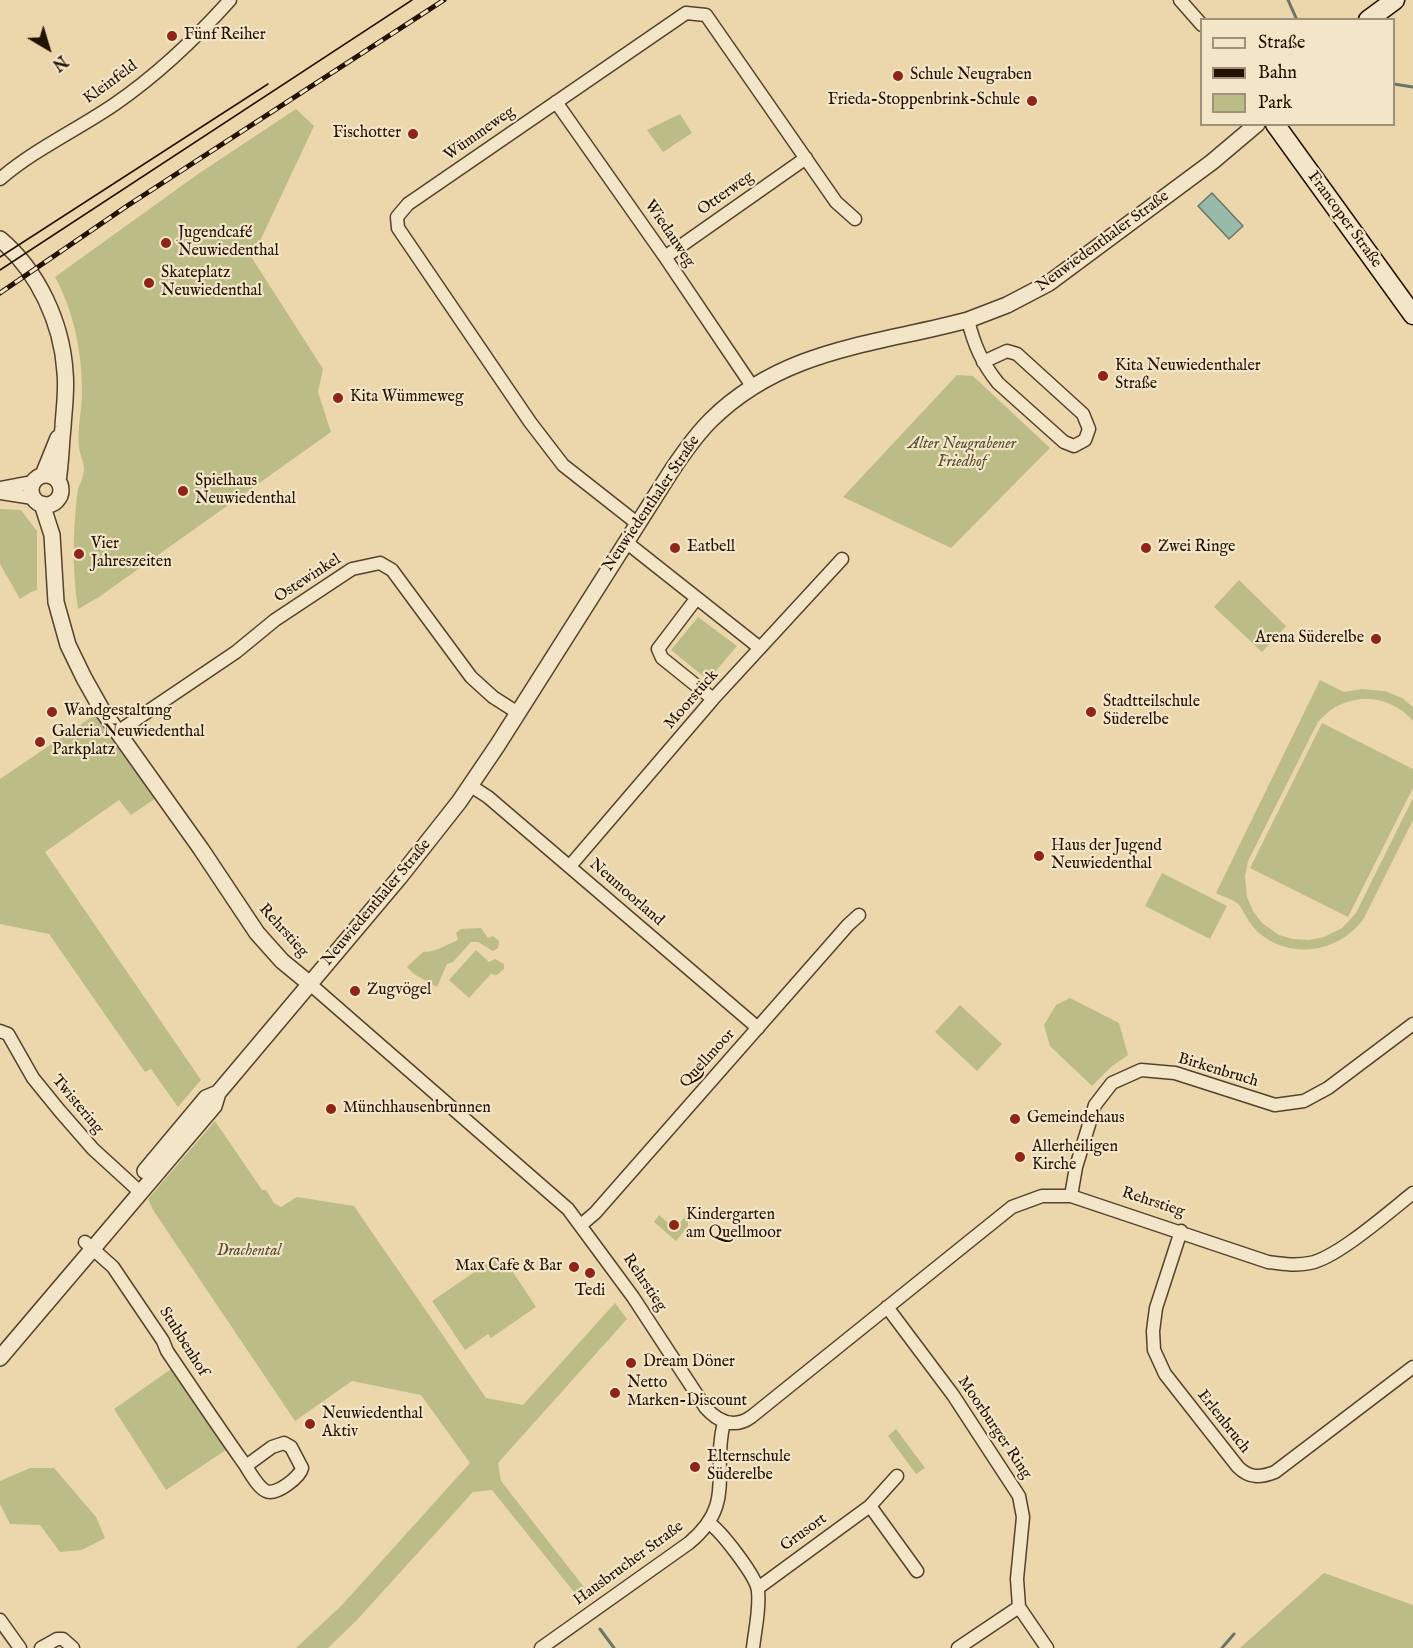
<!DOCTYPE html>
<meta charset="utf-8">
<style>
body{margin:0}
#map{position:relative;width:1413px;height:1648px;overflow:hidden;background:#ebd7ab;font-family:"IM FELL English",serif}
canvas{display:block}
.legend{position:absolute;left:1200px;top:18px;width:195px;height:108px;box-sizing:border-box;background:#f2e5c8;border:2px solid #9f9079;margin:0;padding:8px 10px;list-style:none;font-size:18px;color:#231102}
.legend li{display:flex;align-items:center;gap:12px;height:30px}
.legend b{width:30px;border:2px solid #9f9079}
.north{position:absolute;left:18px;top:18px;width:60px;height:60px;-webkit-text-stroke:4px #f2e5c8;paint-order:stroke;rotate:142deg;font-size:16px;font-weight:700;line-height:24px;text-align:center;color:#231102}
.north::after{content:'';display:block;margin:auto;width:21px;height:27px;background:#231102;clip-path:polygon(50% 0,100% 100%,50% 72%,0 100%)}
</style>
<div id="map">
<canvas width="1413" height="1648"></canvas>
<ul class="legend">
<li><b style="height:8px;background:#f2e5c8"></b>Straße</li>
<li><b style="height:8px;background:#231102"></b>Bahn</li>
<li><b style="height:16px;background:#bcbd86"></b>Park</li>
</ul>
<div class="north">N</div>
</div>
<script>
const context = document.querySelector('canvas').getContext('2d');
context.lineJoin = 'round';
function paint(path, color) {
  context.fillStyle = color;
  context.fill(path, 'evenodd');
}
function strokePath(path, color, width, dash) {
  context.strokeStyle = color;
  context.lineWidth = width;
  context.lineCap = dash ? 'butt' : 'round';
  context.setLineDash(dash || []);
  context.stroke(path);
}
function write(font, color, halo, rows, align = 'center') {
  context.font = font + ' "IM FELL English",serif';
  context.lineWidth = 4.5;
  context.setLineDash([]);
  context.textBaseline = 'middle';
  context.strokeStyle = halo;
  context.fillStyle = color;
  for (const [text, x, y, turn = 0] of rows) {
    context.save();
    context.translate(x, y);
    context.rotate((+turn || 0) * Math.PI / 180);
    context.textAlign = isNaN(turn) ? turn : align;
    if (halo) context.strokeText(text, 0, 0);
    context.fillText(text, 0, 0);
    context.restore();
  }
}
paint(new Path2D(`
 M296,109L314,126L252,258L323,369L318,392L331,432L99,597L78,609C72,568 73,535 77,495C78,486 84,477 84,469C84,461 79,454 79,446C77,429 82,410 82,392C82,352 74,312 55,277L198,174Z
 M680,114L692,133L663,152L647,130Z
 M957,375L973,376L1050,448L951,548L843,497Z
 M0,509L21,510L37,531V590L31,592L20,599L0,564Z
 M1239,580L1286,626L1262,652L1214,607Z
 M698,617L737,646L708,680L671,650Z
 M1320,680L1344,692L1362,689L1385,691L1402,698L1413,707V721C1387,691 1343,692 1318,722L1248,861L1245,876L1247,897L1253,911L1262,923L1279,935L1293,939L1309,940L1324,937L1342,928L1356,913L1413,798V820L1364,918C1340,952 1292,961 1259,933C1250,925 1246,916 1240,906C1236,900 1223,897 1216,893Z
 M102,710L162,794L131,815L119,800L45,852L201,1080L178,1107L151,1069L145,1072L49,934L0,924V779Z
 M1322,723L1413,769V788L1348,917L1250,868Z
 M1162,873L1227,906L1210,939L1145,906Z
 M481,928L488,938L493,936L499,941L498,948L493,951L478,942H471L453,962L447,964L437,987L414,974L407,967L423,952C437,952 445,945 458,940L456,933L461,929Z
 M476,950L489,962L495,959L504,964V969L497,975L491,974L469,998L449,980Z
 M1070,998L1119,1023L1128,1055L1111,1067L1092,1086L1050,1046L1044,1025L1056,1005Z
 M960,1005L1002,1044L977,1071L935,1032Z
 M215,1121L262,1190H266L274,1203L281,1207L297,1197L354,1206L486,1398L523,1405L615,1303L627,1319L498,1463L501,1481L591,1596L582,1602L492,1490L473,1492L357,1620L328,1648H296L342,1605L470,1463L421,1395L352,1381L295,1421L153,1210L148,1199Z
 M688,1213V1226L676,1241L654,1222L659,1215L675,1229Z
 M495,1258L499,1264L505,1260L536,1307L491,1338L488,1334L465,1350L432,1301Z
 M174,1367L229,1448L166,1490L114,1409Z
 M896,1429L925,1468L916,1474L888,1436Z
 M30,1468H54L96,1517L105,1538L82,1550L60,1552L40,1525L10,1524L0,1504V1481Z
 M1324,1573L1413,1605V1648H1240Z`), '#bcbd86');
const water = new Path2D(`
 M1212,193L1243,226L1229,239L1198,206Z`);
paint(water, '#98baaa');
strokePath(water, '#697667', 1.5);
strokePath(new Path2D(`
 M1288,0L1297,20
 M1394,84L1413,87
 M600,1629L614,1648
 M1222,1648L1234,1634`), '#697667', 3);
const minor = new Path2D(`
 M1180,0L1202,25
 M556,102L665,257L752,386
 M0,179C35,149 77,130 115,104C157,75 196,38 230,0
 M665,257L806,158
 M968,320C974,345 982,363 998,383L1064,442L1074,446L1085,440L1089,429L1083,414L1017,354L1007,351L983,362
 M0,488L33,482
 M0,493L33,498
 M638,524L563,465L530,422L398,228L397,217L408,204L686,13L706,15L836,202L855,219
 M626,542L760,648
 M696,599L658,649L662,658L713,699
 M119,731L236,652L275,620L352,569L380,563L392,570L471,677L493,697L518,713
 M471,786L488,797L758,1028
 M570,866L713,699L842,559
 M310,984L568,1209L633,1297L705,1407C718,1422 734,1429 751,1417L1012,1207L1042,1196H1071L1268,1262C1283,1264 1295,1266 1310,1263C1337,1258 1389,1212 1413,1193
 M0,1031L8,1034L33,1078L59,1110L93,1149L140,1192
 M1071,1196L1076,1167L1095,1105L1112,1083L1141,1070L1175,1073L1275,1105L1304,1101L1328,1088L1413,1024
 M581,1225L595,1213L848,925L859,915
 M1181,1231L1156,1308L1153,1331L1154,1350L1165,1374L1238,1467C1249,1478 1260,1478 1275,1472L1413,1367
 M85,1242L113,1267L163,1341L167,1351C192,1388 217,1425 243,1462C249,1470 257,1487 266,1491C276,1496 300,1477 302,1468L291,1447L284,1443L272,1447L246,1466
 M887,1307L953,1395L1019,1496L1023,1517L1017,1579L1019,1607L1047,1648
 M870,1506L917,1571
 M709,1523C721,1531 757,1577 758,1591C760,1610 755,1629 753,1648
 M758,1588L870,1506L897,1476
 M0,1620L20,1648
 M41,1648L57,1639H63L73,1648
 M541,1648L689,1543C737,1503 711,1473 724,1422
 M958,1648L1019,1607`);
const tertiary = new Path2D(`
 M0,239C38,271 62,323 65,372C67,390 64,408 63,427C61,445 61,463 58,481
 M43,475L58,438
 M31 490a15 15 0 1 1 30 0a15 15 0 1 1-30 0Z
 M42,504L52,535L56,602L68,645L84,678L102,710L201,849L257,933L282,961L310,984
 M145,1171L206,1098L218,1093
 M0,1358L214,1106L218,1093L399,878L459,802L497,746L672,470C684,452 696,435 711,420C784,348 875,345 968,320L1007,305L1049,283L1212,162L1257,124`);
const secondary = new Path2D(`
 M1368,20L1395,0
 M1275,124L1413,315`);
strokePath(minor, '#55422c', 15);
strokePath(tertiary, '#55422c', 18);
strokePath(secondary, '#231102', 21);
strokePath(minor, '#f2e5c8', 12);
strokePath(tertiary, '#f2e5c8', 15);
strokePath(secondary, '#f2e5c8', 18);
strokePath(new Path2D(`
 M0,257L268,84
 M0,270L412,0`), '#231102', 1.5);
const rail = new Path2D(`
 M0,293L127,206L444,0`);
strokePath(rail, '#231102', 5);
strokePath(rail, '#f2e5c8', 3, [9]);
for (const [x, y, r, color] of [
 [172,36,6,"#8f2418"],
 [898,76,6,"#8f2418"],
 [1032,101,6,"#8f2418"],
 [413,134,6,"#8f2418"],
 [166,243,6,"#8f2418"],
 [149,283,6,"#8f2418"],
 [1103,376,6,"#8f2418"],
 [338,398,6,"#8f2418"],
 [183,491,6,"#8f2418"],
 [675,548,6,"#8f2418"],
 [1146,548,6,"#8f2418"],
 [79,554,6,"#8f2418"],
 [1376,639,6,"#8f2418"],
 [52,712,6,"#8f2418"],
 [1091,712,6,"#8f2418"],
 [40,742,6,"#8f2418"],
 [1039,856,6,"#8f2418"],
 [355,991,6,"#8f2418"],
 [331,1109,6,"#8f2418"],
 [1015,1119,6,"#8f2418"],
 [1020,1157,6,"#8f2418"],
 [674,1225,6,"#8f2418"],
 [574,1267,6,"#8f2418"],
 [590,1273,6,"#8f2418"],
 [631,1363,6,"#8f2418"],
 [615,1393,6,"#8f2418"],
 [310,1424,6,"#8f2418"],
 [695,1467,6,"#8f2418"]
]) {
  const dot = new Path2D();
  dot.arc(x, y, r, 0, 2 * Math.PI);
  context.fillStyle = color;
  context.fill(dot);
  strokePath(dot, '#f2e5c8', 2);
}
write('16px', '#231102', '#f2e5c8', [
 ["Fünf Reiher",184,36],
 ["Schule Neugraben",910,76],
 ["Frieda-Stoppenbrink-Schule",1020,101,"right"],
 ["Fischotter",401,134,"right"],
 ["Jugendcafé",178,234],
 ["Neuwiedenthal",178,252],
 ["Skateplatz",161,274],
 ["Neuwiedenthal",161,292],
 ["Kita Neuwiedenthaler",1115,367],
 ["Straße",1115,385],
 ["Kita Wümmeweg",350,398],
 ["Spielhaus",195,482],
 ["Neuwiedenthal",195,500],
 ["Vier",91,545],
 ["Jahreszeiten",91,563],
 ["Eatbell",687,548],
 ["Zwei Ringe",1158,548],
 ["Arena Süderelbe",1364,639,"right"],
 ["Stadtteilschule",1103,703],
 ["Süderelbe",1103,721],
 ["Wandgestaltung",64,712],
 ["Galeria Neuwiedenthal",52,733],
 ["Parkplatz",52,751],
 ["Haus der Jugend",1051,847],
 ["Neuwiedenthal",1051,865],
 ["Zugvögel",367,991],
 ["Münchhausenbrunnen",343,1109],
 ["Gemeindehaus",1027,1119],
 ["Allerheiligen",1032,1148],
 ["Kirche",1032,1166],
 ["Kindergarten",686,1216],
 ["am Quellmoor",686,1234],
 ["Max Cafe & Bar",562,1267,"right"],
 ["Tedi",590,1292,"center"],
 ["Dream Döner",643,1363],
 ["Netto",627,1384],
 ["Marken-Discount",627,1402],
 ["Neuwiedenthal",322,1415],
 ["Aktiv",322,1433],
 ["Elternschule",707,1458],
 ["Süderelbe",707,1476]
], 'left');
write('16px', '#231102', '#f2e5c8', [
 ["Kleinfeld",111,83,-36],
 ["Wümmeweg",480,134,-35],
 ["Otterweg",726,194,-35],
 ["Francoper Straße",1344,220,54],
 ["Wiedauweg",669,234,56],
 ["Neuwiedenthaler Straße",1103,242,-36],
 ["Neuwiedenthaler Straße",652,504,-56],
 ["Ostewinkel",308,579,-33],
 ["Moorstück",692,700,-49],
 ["Neumoorland",626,893,41],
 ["Neuwiedenthaler Straße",377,903,-50],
 ["Rehrstieg",283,931,48],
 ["Quellmoor",708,1059,-48],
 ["Birkenbruch",1218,1071,17],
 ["Twistering",77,1105,50],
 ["Rehrstieg",1153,1203,18],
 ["Rehrstieg",644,1283,56],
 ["Stubbenhof",183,1342,58],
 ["Erlenbruch",1223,1422,52],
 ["Moorburger Ring",994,1428,56],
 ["Grusort",804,1533,-36],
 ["Hausbrucher Straße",629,1564,-36]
]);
write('italic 16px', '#594d30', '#f2e5c8', [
 ["Alter Neugrabener",962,445],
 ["Friedhof",962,463],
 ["Drachental",249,1252]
]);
</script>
